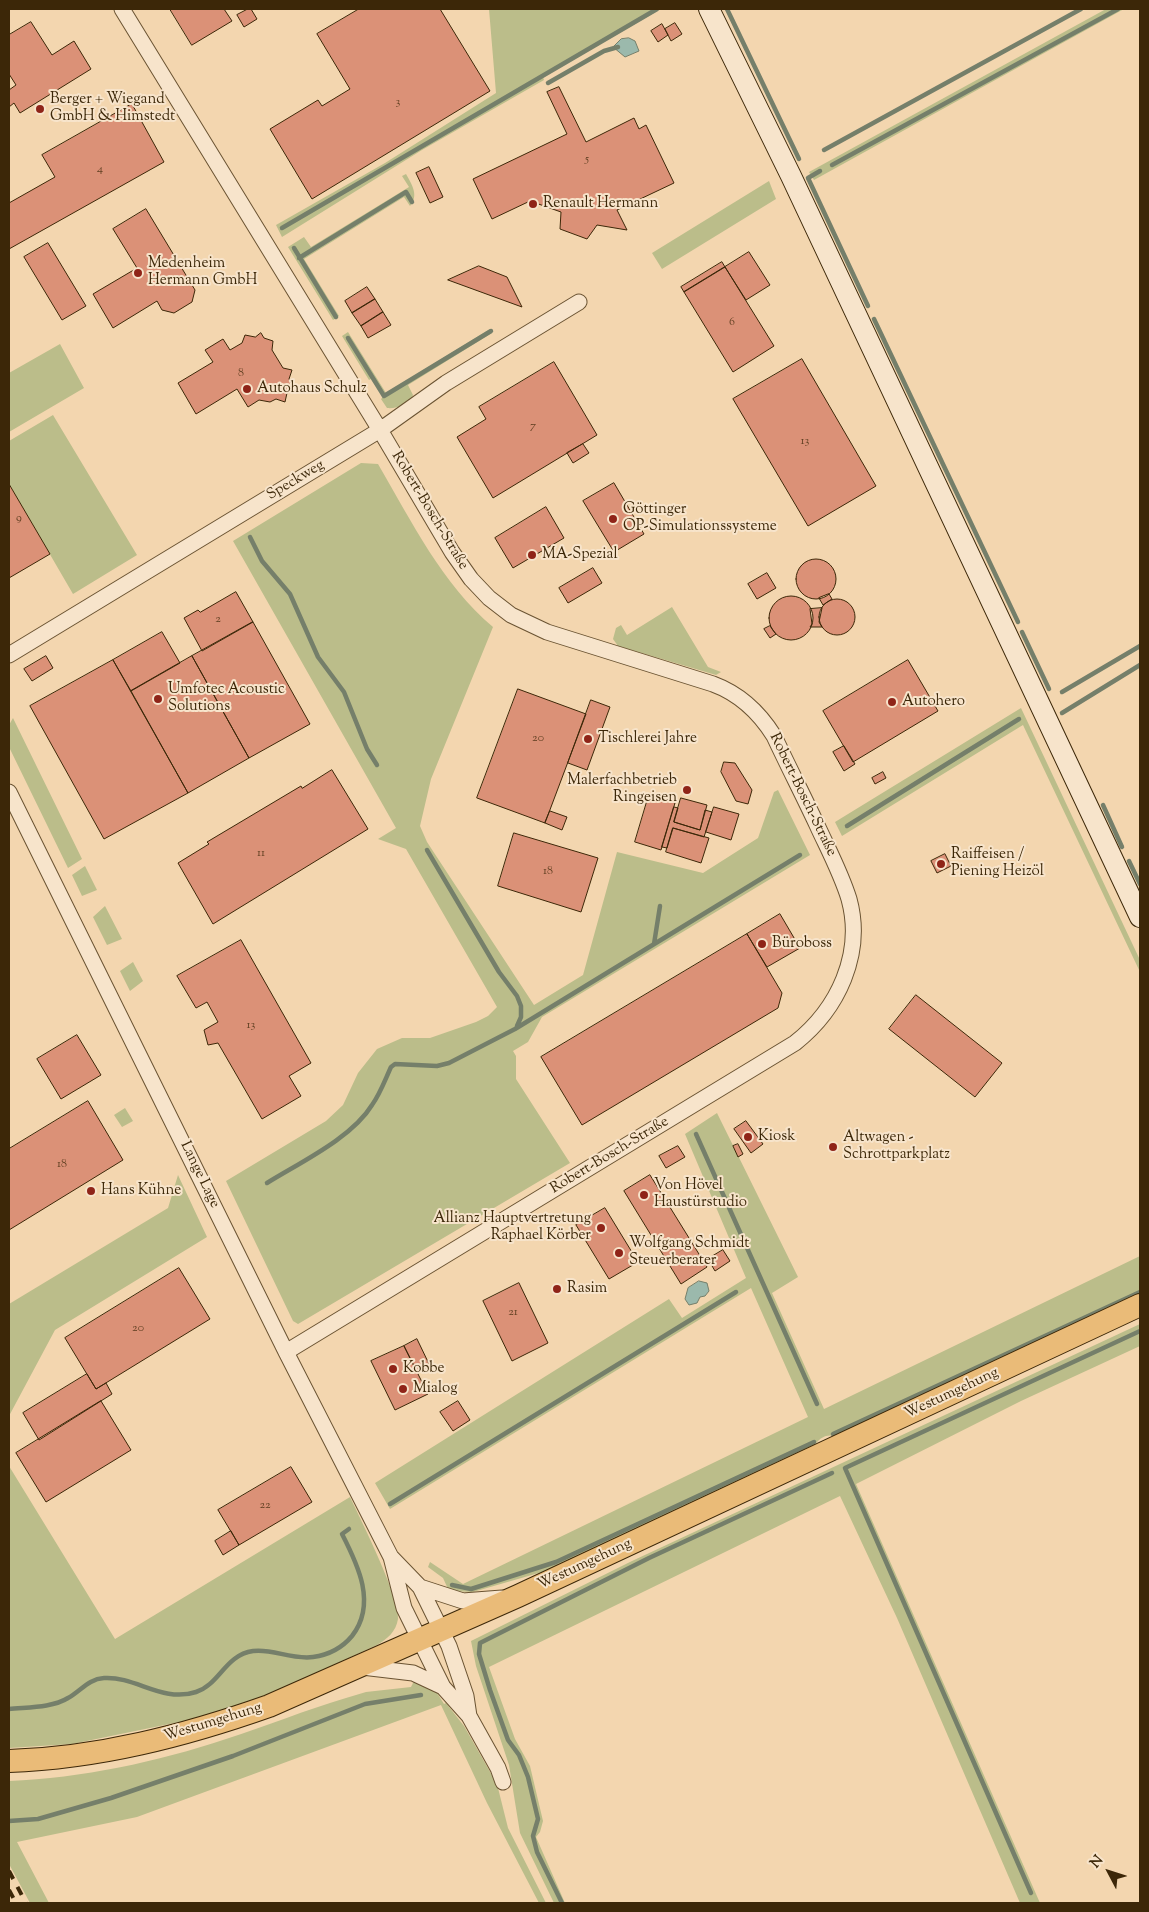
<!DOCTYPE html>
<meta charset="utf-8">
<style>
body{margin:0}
#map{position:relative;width:1149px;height:1912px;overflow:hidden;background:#f3d6af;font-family:"Sorts Mill Goudy",serif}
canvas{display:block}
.frame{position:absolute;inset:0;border:10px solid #3c2708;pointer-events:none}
.north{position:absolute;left:1084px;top:1847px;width:50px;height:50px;-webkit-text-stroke:4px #f7e4cb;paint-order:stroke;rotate:310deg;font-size:14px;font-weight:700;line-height:20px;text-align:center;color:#3c2708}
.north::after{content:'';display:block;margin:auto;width:18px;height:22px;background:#3c2708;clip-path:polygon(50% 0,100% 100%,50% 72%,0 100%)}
</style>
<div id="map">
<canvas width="1149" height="1912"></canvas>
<div class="frame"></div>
<div class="north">N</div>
</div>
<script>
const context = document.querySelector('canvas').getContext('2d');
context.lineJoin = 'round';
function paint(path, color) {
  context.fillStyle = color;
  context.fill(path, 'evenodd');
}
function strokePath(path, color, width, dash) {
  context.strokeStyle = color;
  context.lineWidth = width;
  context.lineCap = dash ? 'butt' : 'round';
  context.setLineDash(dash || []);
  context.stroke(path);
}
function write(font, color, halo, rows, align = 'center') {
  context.font = font + ' "Sorts Mill Goudy",serif';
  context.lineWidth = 4;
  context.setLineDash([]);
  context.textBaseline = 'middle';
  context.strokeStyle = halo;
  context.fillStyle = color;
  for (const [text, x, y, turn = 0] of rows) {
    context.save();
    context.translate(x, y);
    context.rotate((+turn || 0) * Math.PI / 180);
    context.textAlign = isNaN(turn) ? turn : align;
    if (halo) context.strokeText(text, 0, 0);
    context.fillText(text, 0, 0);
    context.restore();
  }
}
paint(new Path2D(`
 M489,9H661L543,77L544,80L422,150L282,237L276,225L385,163L496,93Z
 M1106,9H1124L814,180L809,172Z
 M406,174C412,185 419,195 410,206L404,197L304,259L339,316L333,320L288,247L304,237L311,247L409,187L402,176Z
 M769,181L776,199L662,269L652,253Z
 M490,329L492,333L408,385L413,395C410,405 396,409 387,408L381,399L384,396L373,378L369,380L342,336L348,332L386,393Z
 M60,344L84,388L9,432V373Z
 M53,415L137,555L73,594L9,484V441Z
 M361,463L378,464C412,522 442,584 493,627L431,779L420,826L427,842L534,1005L583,975L617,852L703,873L758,838L774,792L778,790L810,855L542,1017L528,1042L513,1051L516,1056V1079L570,1163L298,1324L293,1321L226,1181L326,1121L343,1105L358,1073L377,1049L402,1038H430L476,1022L488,1016L497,1007L406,849L378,839L396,828L233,541Z
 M672,607L708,667L721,672L716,675L618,646L613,639L616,628L621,625L627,635Z
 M1021,708L1140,960V972L1023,725L842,836L835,822Z
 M13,718L82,859L68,868L9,747V725Z
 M85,866L97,890L82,896L72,875Z
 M105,906L122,939L107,945L93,917Z
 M133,962L143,981L130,991L120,971Z
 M125,1108L133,1121L122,1127L114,1115Z
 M717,1113L798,1277L772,1293L824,1409L1140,1256V1296L835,1436C824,1434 819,1439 812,1448L549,1570L473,1592L449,1591L443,1578L428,1567L430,1562L463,1584L808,1417L751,1288L390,1509L375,1483L669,1299L682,1318L746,1278L685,1134Z
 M178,1175L207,1237L55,1330L9,1416V1304L168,1208Z
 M1140,1324V1346L1021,1401L856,1484L1040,1903H1020L897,1618L840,1496L489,1667L515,1739L530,1766L543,1821L540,1832L536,1837L565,1903H554L520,1833L509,1765L476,1666L471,1641L632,1561Z
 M9,1466L115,1639L350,1497C360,1518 401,1600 398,1619C396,1632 387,1639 377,1645L257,1700L189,1720L72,1744L9,1748Z
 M415,1679L434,1688L444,1704L446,1703L464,1726L497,1784L508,1828L546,1903H539L487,1803L441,1705L137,1817L17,1842L49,1903H30L9,1864V1781C82,1778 157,1762 226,1739C267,1726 305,1710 346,1698L366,1692L411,1687Z`), '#bbbd8a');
const water = new Path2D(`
 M629,38L635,41L639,51L625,57L613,47L621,39Z
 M699,1281L707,1283L709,1291L705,1296L700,1297L697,1303L689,1305L685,1299L688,1288Z`);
paint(water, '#9bb9ac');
strokePath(water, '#757f6a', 1);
strokePath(new Path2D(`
 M727,9L799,159
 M548,83L604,51L618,47
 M824,150L1081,9
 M832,165L1118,9
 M820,171L808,178L868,306
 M282,228L657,9
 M294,248L336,317
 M299,258L406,192L412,202
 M874,319L1018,622
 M348,338L384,396L491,331
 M250,537L262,561L290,594L318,657L344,692L367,749L377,765
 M1022,632L1049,689
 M1062,692L1140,646
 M1062,713L1140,665
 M1103,805L1122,847
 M847,826L1019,719
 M427,850L499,972L517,996L521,1006V1017L517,1026
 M1129,861L1140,884
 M654,944L660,906
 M696,1134L817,1404
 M267,1183C299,1163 352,1138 372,1105C380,1094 385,1080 391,1067L395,1064L437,1066L449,1063L515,1029L800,855
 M833,1434L1140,1292
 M390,1504L736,1292
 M452,1585L471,1589L556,1562L814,1442
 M9,1709C27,1707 52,1708 68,1698C81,1691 88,1679 104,1678C136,1676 162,1703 196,1692C220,1684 225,1655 253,1651C272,1648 291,1660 313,1657C328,1655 342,1648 352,1636C377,1604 358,1565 342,1534L349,1529
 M9,1821L38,1819L111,1798L233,1756L365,1704L421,1695
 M1031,1893L845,1468L1140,1331
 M562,1903L537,1852L533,1836L538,1819L528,1777L519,1755L508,1740L490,1690L479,1654L480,1643L649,1558L832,1473`), '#757f6a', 4.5);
const building = new Path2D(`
 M170,9H224L232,21L192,45Z
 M248,9H251L257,19L244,27L237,15Z
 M359,9H440L490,91L312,199L270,129L318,100L322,106L350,89L317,34Z
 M31,22L52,55L74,41L91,69L20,113L14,103L9,107V90L16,85L9,74V35Z
 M675,23L682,34L671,41L665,29Z
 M662,24L668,35L658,42L651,31Z
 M559,87L586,142L634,118L639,129L646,125L674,183L617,210L627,230L597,225L587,239L560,229L561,212L530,201L492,219L473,179L567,134L547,92Z
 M132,104L164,162L9,249V203L55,177L42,155Z
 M429,167L443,197L430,203L416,173Z
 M146,209L195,290L192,302L174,313L162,310L157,301L113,328L93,294L137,268L113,229Z
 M48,243L86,306L62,320L24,257Z
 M749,252L770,285L746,300L725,267Z
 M722,262L725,267L684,292L681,287Z
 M479,266L507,277L522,307L448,280Z
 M725,267L774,346L733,372L684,292Z
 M367,287L375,299L352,313L345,301Z
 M375,299L383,312L361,326L352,313Z
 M383,312L391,325L368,338L361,326Z
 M261,333L264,338L273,341L272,350L283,368L292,370L289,379L294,388L287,393L285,402L276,399L270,402L259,400L248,407L237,389L196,414L178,383L213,362L205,350L223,339L230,350L242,343L245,335L255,337Z
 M802,359L876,486L808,526L733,399Z
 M554,362L597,435L493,498L457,437L486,419L479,407Z
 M583,444L589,453L573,463L567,453Z
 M614,483L644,534L614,552L583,501Z
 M9,484L50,554L9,578Z
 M546,507L564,538L513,568L495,538Z
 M796 579a20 20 0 1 1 40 0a20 20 0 1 1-40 0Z
 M593,568L602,583L568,603L559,588Z
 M767,573L776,588L757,599L748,584Z
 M236,592L253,622L202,651L184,618L198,610L200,612Z
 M829,594L832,599L823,605L819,598Z
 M769 618a22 22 0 1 1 44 0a22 22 0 1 1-44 0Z
 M819 617a18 18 0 1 1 36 0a18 18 0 1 1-36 0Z
 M822,608L819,622L822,627H810L812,624L810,609Z
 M253,622L310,724L249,758L192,656Z
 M770,626L776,634L770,638L764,629Z
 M162,632L180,663L131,691L113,660Z
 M46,656L53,668L32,681L24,669Z
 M192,656L249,758L188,793L131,691Z
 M113,660L188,793L104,839L30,706Z
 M908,660L938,711L853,762L823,711Z
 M518,689L586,714L545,823L477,798Z
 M591,700L610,707L587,770L568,763Z
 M844,746L855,764L844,771L833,752Z
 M724,762L735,763L752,790L748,804L736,801L721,772Z
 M332,770L368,829L213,924L178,863L209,844L207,842L301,786L302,788Z
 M883,772L886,778L875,784L872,778Z
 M649,795L675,803L661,850L635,842Z
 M681,798L707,805L700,830L674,822Z
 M674,807L678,808L674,822L700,830L705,810L712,812L704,837L673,828L667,848L662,847Z
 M714,807L739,814L731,840L706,832Z
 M550,811L567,817L562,830L545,823Z
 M673,828L709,838L701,863L666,852Z
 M514,833L598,858L581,912L498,886Z
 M945,854L951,866L937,873L931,861Z
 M780,914L800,948L767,967L747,934Z
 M747,934L782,993L778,1008L582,1125L541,1057Z
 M241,940L311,1063L289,1076L301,1096L262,1119L218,1043L208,1045L204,1030L218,1022L207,1002L196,1008L177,976Z
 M916,995L1002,1063L975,1097L889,1029Z
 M77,1035L101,1075L61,1099L37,1059Z
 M88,1101L123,1160L9,1230V1149Z
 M746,1121L763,1144L751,1153L734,1129Z
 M738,1144L743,1154L738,1157L733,1146Z
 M678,1146L685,1157L666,1168L659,1156Z
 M650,1175L707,1267L681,1284L624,1191Z
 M605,1208L638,1262L609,1279L576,1225Z
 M723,1250L730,1261L715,1271L708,1259Z
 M179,1268L210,1319L96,1389L65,1338Z
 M519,1283L548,1343L512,1361L483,1301Z
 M417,1339L430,1366L417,1372L404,1346Z
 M404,1346L428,1394L395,1410L371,1361Z
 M87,1374L96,1389L106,1383L112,1394L39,1440L23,1413Z
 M101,1401L131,1450L46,1502L16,1453Z
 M458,1401L470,1420L453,1431L440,1412Z
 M291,1467L312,1502L239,1545L218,1510Z
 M231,1531L239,1545L223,1555L215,1541Z`);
paint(building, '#db9177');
strokePath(building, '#3c2708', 1);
const minor = new Path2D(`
 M122,9L380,430L452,552L471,579L489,598L511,615L547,632L713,684C740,694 759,712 774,736C788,766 803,795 817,825C828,849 841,873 849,899C864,954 838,1009 795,1043L286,1352
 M9,655L380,430L446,383L579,302
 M9,792L286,1352L391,1557L404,1608L443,1687L469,1716L498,1768L503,1782
 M392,1558L420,1587L449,1646L466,1696L469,1716
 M420,1587L463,1601L502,1598
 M362,1667L413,1673L443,1687`);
const secondary = new Path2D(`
 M709,9L791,176L1140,917`);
const primary = new Path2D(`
 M9,1761C98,1758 184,1736 269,1706L518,1596L1140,1305`);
strokePath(minor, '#6a5332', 17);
strokePath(secondary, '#3c2708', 22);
strokePath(primary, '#3c2708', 24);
strokePath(minor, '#f7e4cb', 15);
strokePath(secondary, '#f7e4cb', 20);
strokePath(primary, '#eabb78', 22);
strokePath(new Path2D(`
 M9,1871L26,1903
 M9,1890L16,1903`), '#3c2708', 4, [9, 9]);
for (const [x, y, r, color] of [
 [40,109,5,"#8f2418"],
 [533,204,5,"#8f2418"],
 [138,273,5,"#8f2418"],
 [247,389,5,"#8f2418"],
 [613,519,5,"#8f2418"],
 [532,555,5,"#8f2418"],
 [158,699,5,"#8f2418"],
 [892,702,5,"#8f2418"],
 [588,739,5,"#8f2418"],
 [687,790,5,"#8f2418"],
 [941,864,5,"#8f2418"],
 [762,944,5,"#8f2418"],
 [748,1137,5,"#8f2418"],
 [833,1147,5,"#8f2418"],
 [91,1191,5,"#8f2418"],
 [644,1195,5,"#8f2418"],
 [601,1228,5,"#8f2418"],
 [619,1253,5,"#8f2418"],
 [557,1289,5,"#8f2418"],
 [393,1369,5,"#8f2418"],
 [403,1389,5,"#8f2418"]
]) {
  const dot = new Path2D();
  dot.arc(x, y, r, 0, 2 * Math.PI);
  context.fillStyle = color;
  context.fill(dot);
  strokePath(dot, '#f7e4cb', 2);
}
write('12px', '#644224', null, [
 ["3",398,103],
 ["5",587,160],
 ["4",100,170],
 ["6",732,323],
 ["8",241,374],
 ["7",533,427],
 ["13",805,442],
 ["9",19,519],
 ["2",218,620],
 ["20",538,739],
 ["11",261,854],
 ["18",548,872],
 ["13",251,1026],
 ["18",62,1165],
 ["21",513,1313],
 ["20",138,1329],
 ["22",265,1506]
]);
write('15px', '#3c2708', '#f7e4cb', [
 ["Berger + Wiegand",50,100],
 ["GmbH & Himstedt",50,117],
 ["Renault Hermann",543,204],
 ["Medenheim",148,264],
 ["Hermann GmbH",148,281],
 ["Autohaus Schulz",257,389],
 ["Göttinger",623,510],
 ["OP-Simulationssysteme",623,527],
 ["MA-Spezial",542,555],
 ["Umfotec Acoustic",168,690],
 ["Solutions",168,707],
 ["Autohero",902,702],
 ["Tischlerei Jahre",598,739],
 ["Malerfachbetrieb",677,781,"right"],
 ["Ringeisen",677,798,"right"],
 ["Raiffeisen /",951,855],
 ["Piening Heizöl",951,872],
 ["Büroboss",772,944],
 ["Kiosk",758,1137],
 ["Altwagen -",843,1138],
 ["Schrottparkplatz",843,1155],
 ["Von Hövel",654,1186],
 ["Haustürstudio",654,1203],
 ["Hans Kühne",101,1191],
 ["Allianz Hauptvertretung",591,1219,"right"],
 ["Raphael Körber",591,1236,"right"],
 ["Wolfgang Schmidt",629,1244],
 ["Steuerberater",629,1261],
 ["Rasim",567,1289],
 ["Kobbe",403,1369],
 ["Mialog",413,1389]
], 'left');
write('15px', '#3c2708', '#f7e4cb', [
 ["Speckweg",296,481,-31],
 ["Robert-Bosch-Straße",429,511,59],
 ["Robert-Bosch-Straße",802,795,64],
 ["Robert-Bosch-Straße",610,1156,-31],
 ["Lange Lage",199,1175,64],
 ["Westumgehung",952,1394,-25],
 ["Westumgehung",585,1565,-25],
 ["Westumgehung",213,1723,-17]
]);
</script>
